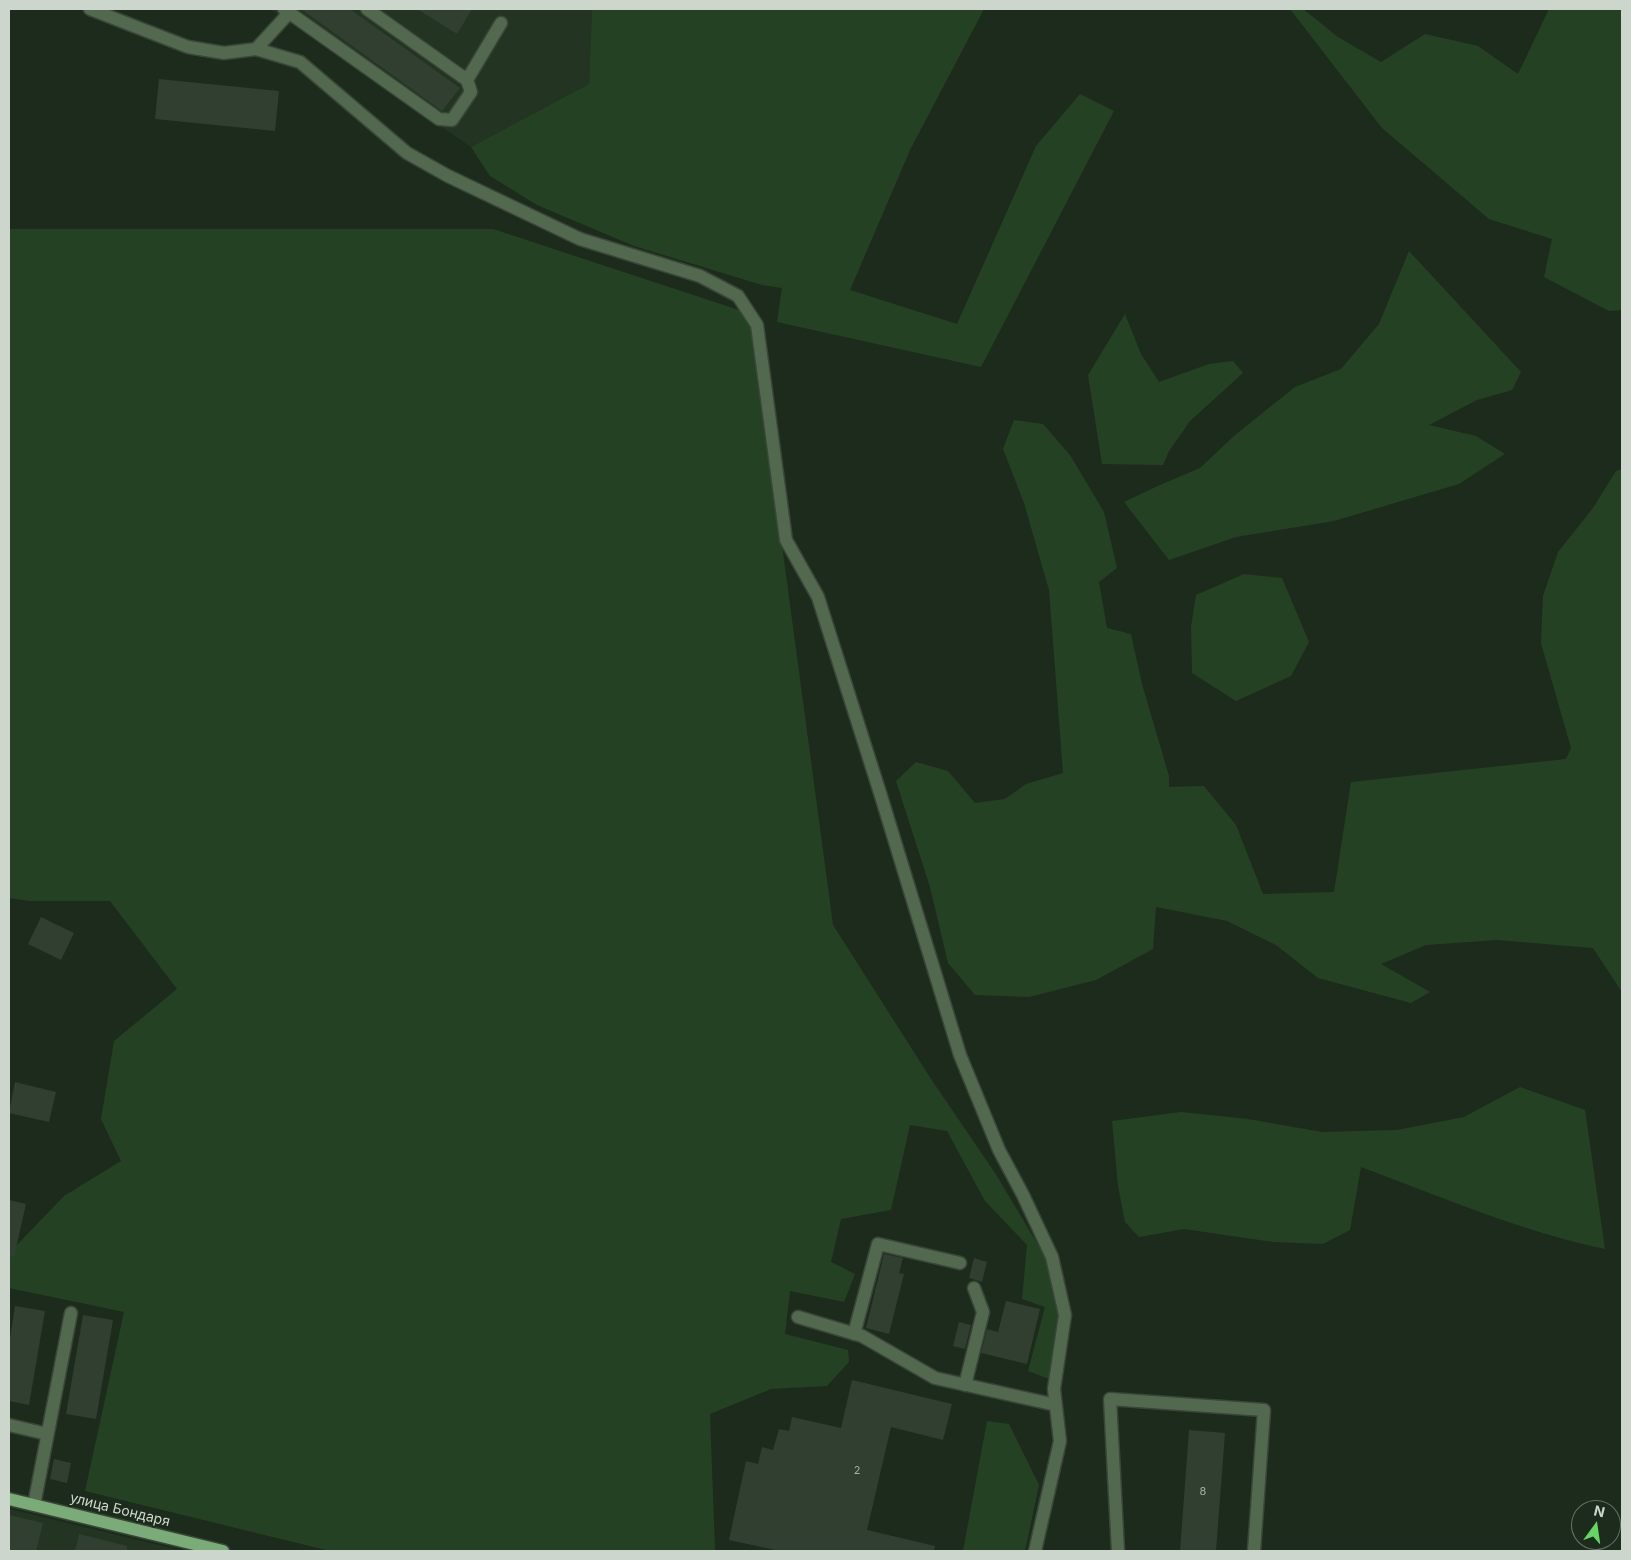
<!DOCTYPE html>
<meta charset="utf-8">
<style>
body{margin:0}
#map{position:relative;width:1631px;height:1560px;overflow:hidden;background:#1d2b1c;font-family:Inter,sans-serif}
canvas{display:block}
.frame{position:absolute;inset:0;border:10px solid #cdd6cc;pointer-events:none}
.north{position:absolute;left:1571px;top:1500px;width:50px;height:50px;box-sizing:border-box;background:#1d2b1c;border:1px solid #636f62;border-radius:50%;rotate:14deg;font-size:14px;font-weight:700;line-height:20px;text-align:center;color:#cdd6cc}
.north::after{content:'';display:block;margin:auto;width:18px;height:22px;background:#67d465;clip-path:polygon(50% 0,100% 100%,50% 72%,0 100%)}
</style>
<div id="map">
<canvas width="1631" height="1560"></canvas>
<div class="frame"></div>
<div class="north">N</div>
</div>
<script>
const context = document.querySelector('canvas').getContext('2d');
context.lineJoin = 'round';
function paint(path, color) {
  context.fillStyle = color;
  context.fill(path, 'evenodd');
}
function strokePath(path, color, width, dash) {
  context.strokeStyle = color;
  context.lineWidth = width;
  context.lineCap = dash ? 'butt' : 'round';
  context.setLineDash(dash || []);
  context.stroke(path);
}
function write(font, color, halo, rows, align = 'center') {
  context.font = font + ' Inter,sans-serif';
  context.lineWidth = 4;
  context.setLineDash([]);
  context.textBaseline = 'middle';
  context.strokeStyle = halo;
  context.fillStyle = color;
  for (const [text, x, y, turn = 0] of rows) {
    context.save();
    context.translate(x, y);
    context.rotate((+turn || 0) * Math.PI / 180);
    context.textAlign = isNaN(turn) ? turn : align;
    if (halo) context.strokeText(text, 0, 0);
    context.fillText(text, 0, 0);
    context.restore();
  }
}
paint(new Path2D(`
 M270,9H592L589,84L471,147Z
 M9,1509L183,1551H9Z`), '#233522');
paint(new Path2D(`
 M592,9H984L910,150L850,290L957,324L1036,146L1080,94L1114,111L981,367L777,322L782,288L762,285L634,246L537,205L490,176L471,147L589,84Z
 M1290,9H1303L1338,37L1381,62L1425,34L1478,46L1518,74L1549,9H1622V310L1609,311L1544,277L1552,239L1489,219L1382,128Z
 M9,229H493L751,314L833,925L931,1079L995,1173L1049,1263L1061,1314L1052,1380L1028,1371L1045,1307L1022,1299L1027,1245L985,1201L947,1131L910,1125L891,1210L841,1219L831,1262L855,1274L844,1302L790,1291L785,1334L848,1350L849,1362L827,1386L771,1389L710,1414L715,1550L721,1551H330L85,1491L124,1312L9,1288V1247L14,1248L64,1196L121,1161L101,1119L114,1041L177,989L110,901H30L9,898Z
 M1409,251L1521,372L1512,390L1477,400L1429,425L1476,436L1505,454L1459,484L1334,521L1236,537L1169,560L1124,502L1160,485L1200,468L1235,435L1295,387L1341,369L1379,324Z
 M1125,314L1141,354L1159,382L1209,364L1233,361L1243,373L1190,421L1169,451L1163,465L1102,464L1088,375Z
 M1014,420L1043,424L1070,455L1104,512L1117,568L1099,582L1107,628L1131,634L1142,684L1169,776V787L1204,786L1236,825L1263,894L1334,892L1351,782L1566,759L1571,748L1541,643L1543,596L1558,552L1593,508L1616,471L1622,469V992L1593,948L1497,940L1426,945L1381,964L1430,992L1411,1003L1318,978L1276,945L1227,921L1156,907L1153,949L1096,980L1029,997L975,995L948,963L930,887L896,781L916,762L948,771L975,803L1005,799L1026,784L1063,773L1049,590L1024,503L1003,449Z
 M1244,574L1282,578L1309,642L1291,676L1236,701L1192,673L1191,627L1196,595Z
 M1520,1087L1585,1110L1605,1249C1522,1232 1440,1196 1361,1167L1350,1230L1323,1244L1273,1242L1184,1229L1139,1237L1125,1222L1118,1186L1112,1121L1181,1112L1248,1119L1322,1132L1397,1130L1464,1117Z
 M987,1421L1009,1424L1039,1485L1025,1551H963Z`), '#244223');
paint(new Path2D(`
 M301,9H350L460,88L442,111Z
 M417,9H472L457,34Z
 M159,79L279,91L275,131L155,119Z
 M41,917L74,933L61,960L28,944Z
 M15,1082L56,1092L49,1122L9,1113Z
 M9,1200L26,1204L14,1257L9,1256Z
 M884,1254L903,1258L899,1273L904,1274L889,1334L866,1328Z
 M974,1258L987,1262L982,1282L969,1278Z
 M1006,1301L1040,1309L1027,1364L981,1353L987,1329L998,1332Z
 M15,1306L45,1311L29,1405L9,1401V1345Z
 M83,1315L113,1320L96,1419L66,1414Z
 M959,1322L971,1325L965,1349L953,1346Z
 M852,1380L952,1404L943,1440L891,1427L867,1530L935,1546L934,1551H780L729,1540L746,1461L758,1464L762,1447L773,1450L779,1429L789,1431L792,1417L841,1428Z
 M1189,1430L1225,1433L1216,1551H1180Z
 M54,1459L71,1463L67,1483L50,1479Z
 M9,1515L43,1523L36,1551H9Z
 M79,1534L127,1546V1551H75Z`), '#303f2f');
const minor = new Path2D(`
 M90,9L188,47L224,53L256,49L300,62L407,153L448,176L580,239L700,276L738,296L757,325L786,540L818,597L881,796L960,1055L999,1150L1023,1195L1052,1257L1065,1315L1054,1389L1060,1441L1035,1551
 M284,9L439,119L452,120L471,92L467,80L367,9
 M256,49L289,13
 M467,80L501,23
 M798,1317L862,1336L935,1378L1056,1405
 M854,1334L878,1244L960,1263
 M965,1385L983,1312L974,1288
 M9,1425L47,1434
 M34,1505L71,1313
 M1118,1551L1110,1399L1264,1410L1254,1551`);
const major = new Path2D(`
 M9,1499L223,1551`);
strokePath(minor, '#394638', 15);
strokePath(major, '#394638', 15);
strokePath(minor, '#526950', 12);
strokePath(major, '#7bab78', 12);
write('11px', '#a6b0a5', null, [
 ["2",857,1471],
 ["8",1203,1492]
]);
write('14px', '#cdd6cc', '#1d2b1c', [
 ["улица Бондаря",120,1510,14]
]);
</script>
